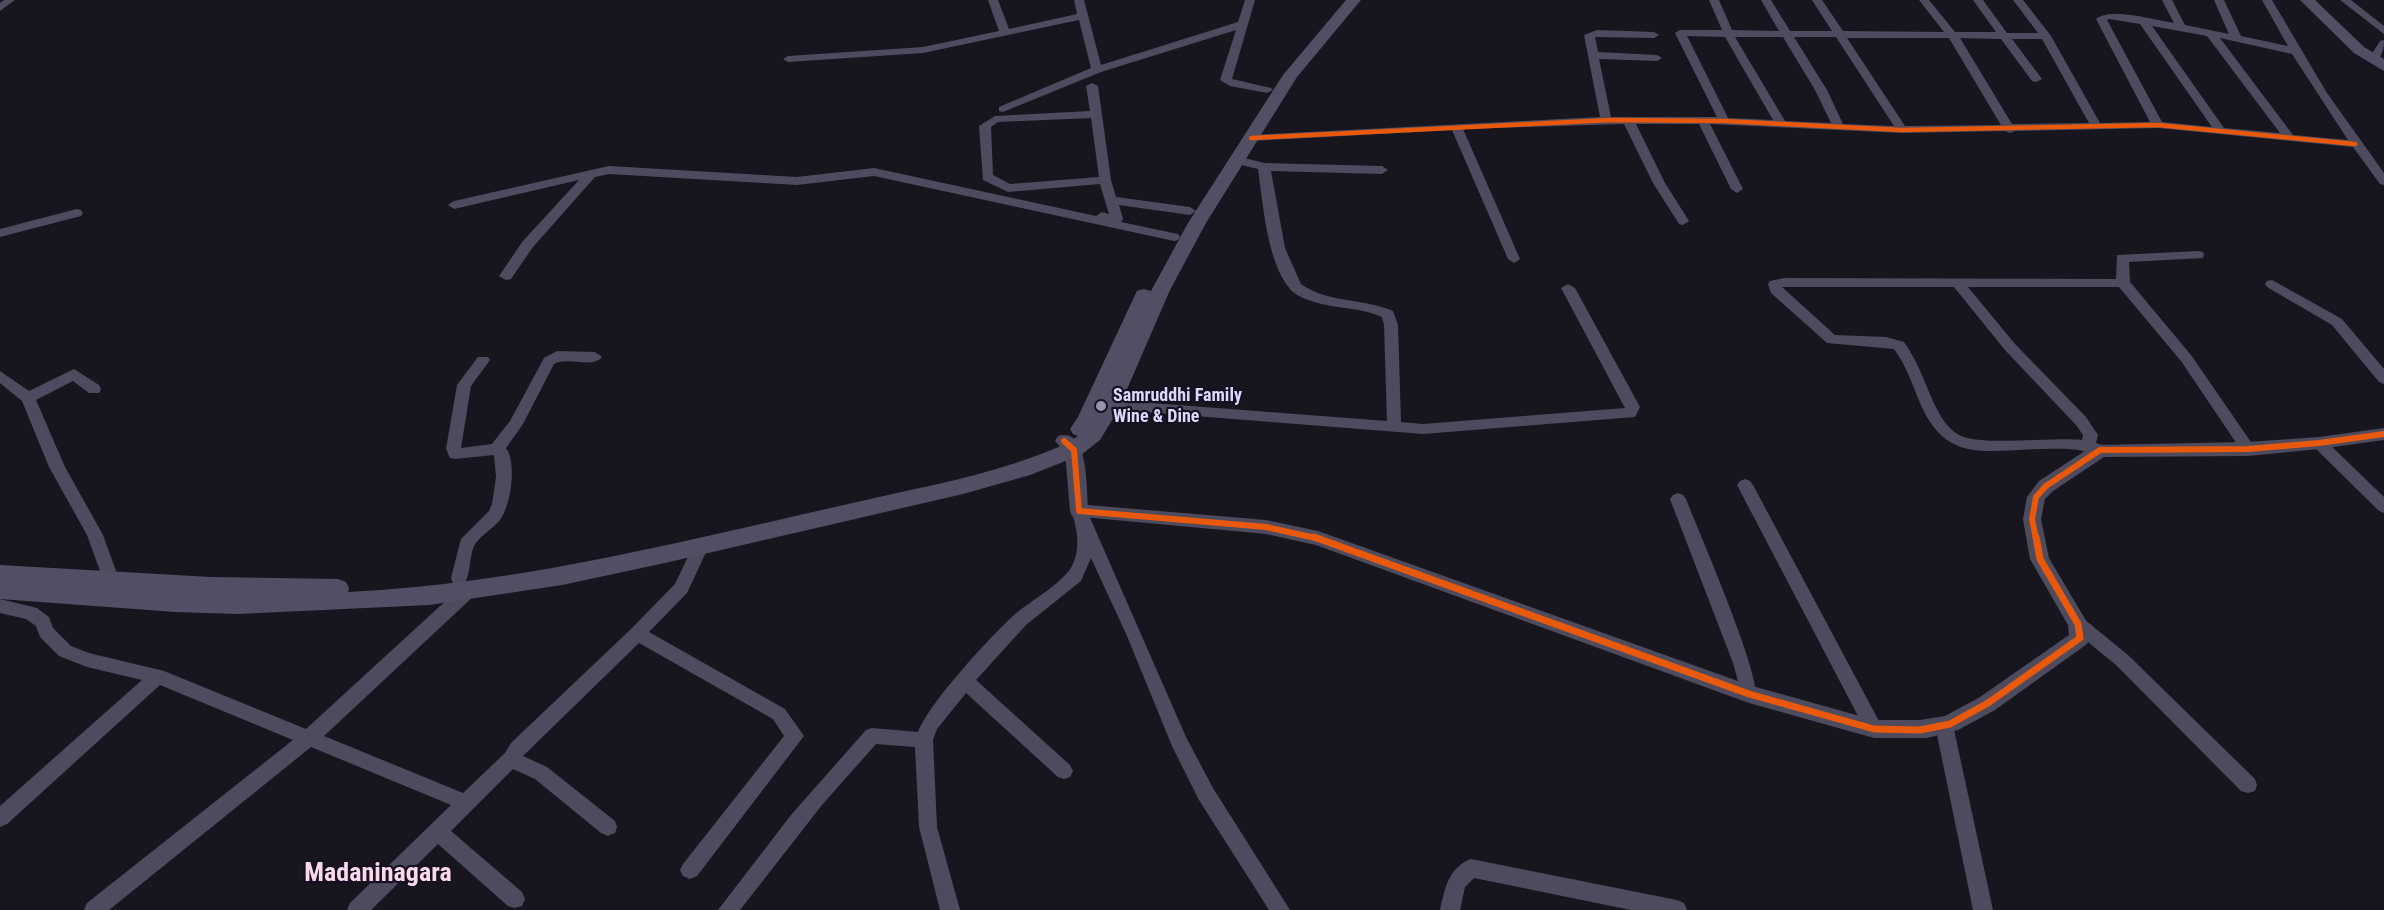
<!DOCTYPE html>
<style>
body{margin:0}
canvas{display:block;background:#17151e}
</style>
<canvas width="2384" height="910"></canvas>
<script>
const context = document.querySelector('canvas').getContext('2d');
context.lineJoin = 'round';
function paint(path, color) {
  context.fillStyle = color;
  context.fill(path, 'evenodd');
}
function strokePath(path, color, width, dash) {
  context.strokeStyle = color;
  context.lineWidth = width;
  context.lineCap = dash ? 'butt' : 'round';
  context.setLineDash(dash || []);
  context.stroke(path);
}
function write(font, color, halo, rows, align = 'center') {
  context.font = font + ' "Roboto Condensed",sans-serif';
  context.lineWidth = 4.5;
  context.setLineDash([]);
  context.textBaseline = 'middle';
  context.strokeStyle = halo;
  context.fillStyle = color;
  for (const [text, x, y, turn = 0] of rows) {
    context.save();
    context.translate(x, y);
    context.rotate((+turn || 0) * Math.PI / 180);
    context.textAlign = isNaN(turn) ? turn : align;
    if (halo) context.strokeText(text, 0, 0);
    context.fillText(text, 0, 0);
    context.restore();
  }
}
paint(new Path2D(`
 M4,0H15L0,11V3Z
 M988,0H998L1009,29L1077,14L1074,0H1084L1101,65L1238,22L1245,0H1255L1232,79L1271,88L1273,90L1267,93L1230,86L1220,80L1236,30L1101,72L1003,112L999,111V107L1091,68L1079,20L923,53L788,62L783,59L788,56L923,47L999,31Z
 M1709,0H1719L1732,30L1779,31L1761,0H1771L1790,31H1832L1812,0H1822L1843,31L1944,32L1919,0H1929L1955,32H1996L1973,0H1983L2007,33H2038L2013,0H2023L2051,36L2100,123L2150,122L2096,19C2110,7 2155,20 2174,23L2162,0H2172L2185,25L2229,34L2214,0H2224L2241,36L2288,46L2262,0H2272L2327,93L2384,173V185L2380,184L2353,147L2158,128L2015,131L2010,133L2005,131L1902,133L1710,124L1743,189L1737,193L1731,189L1699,124H1636L1665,183L1689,221L1683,225L1679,224L1653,183L1624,124L1463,129L1520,259L1514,263L1508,259L1452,130L1251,141L1245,138L1251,135L1600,117L1584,35L1597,30L1654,32L1659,35L1654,38L1595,37L1598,52L1657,55L1662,58L1657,61L1599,59L1611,117H1717L1675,33L1680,30H1722ZM2109,19L2140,24L2212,127L2162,122L2107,20ZM2152,26L2207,36L2280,133L2224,128ZM1687,36L1725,37L1773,120L1728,118ZM1735,37H1783L1815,90L1831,123L1785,121ZM1794,37H1836L1894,126L1843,124L1827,90ZM1847,38H1949L2001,125L1905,126ZM1960,38L2001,39L2032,81L2036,82L2042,79L2012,39H2042L2089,123L2012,124ZM2220,38L2292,54L2348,140L2293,135Z
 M2340,0H2351L2384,26V34Z
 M2384,40C2384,50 2382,54 2377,62H2369L2368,60L2380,41Z
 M1092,83L1098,86L1111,180L1116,197L1190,207L1196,211L1190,215L1119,205L1123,219L1121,222L1178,234L1180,237L1178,240L1174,241L874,176L797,185L609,174L595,177L533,247L511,279L506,280L499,276L523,241L579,180L454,209L448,205L454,201L609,166L797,177L874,168L1096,216L1102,212L1109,214L1100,184L1008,192L983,180L979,126L995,116L1090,111L1086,86ZM1091,118L1099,177L1010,184L993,175L991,127L998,122Z
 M1237,156L1264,163L1382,166L1388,170L1382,174L1271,171L1285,248L1301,284C1327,303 1363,298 1393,311L1398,325L1401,422L1423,424L1625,408L1561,288L1568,284L1575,288L1640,407L1635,417L1423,434L1094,408L1092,404L1099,399L1387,421L1384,325L1382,317C1360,307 1337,309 1314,302C1306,299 1296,296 1290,289C1267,262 1263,204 1258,169L1233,163L1231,160Z
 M77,209L81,210L83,213L81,216L0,237V229Z
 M2198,251L2203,252L2204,255L2203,258L2129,262L2130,282L2191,355L2253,445L2255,449L2253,453H2243L2181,361L2119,287H1968L2015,344L2086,417L2098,435L2096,443L2105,446L2107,450L2105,454C2097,456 2091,452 2083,451C2070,448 2055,449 2041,449C1986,450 1946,464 1920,403C1912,384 1906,365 1894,349L1827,343L1771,293L1768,284L1770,281L1784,278L2116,279L2117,255ZM1782,287H1954L2005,350L2076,425L2083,435L2082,440C2053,437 1984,446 1961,436C1951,431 1944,422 1939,413C1926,389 1920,364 1904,342L1886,337L1835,335Z
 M2272,280L2342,319L2384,369V384L2379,382L2332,325L2267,287L2265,284L2267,281Z
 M557,351L595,352L602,357C592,369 568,356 554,364L523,424L506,448C517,462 511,506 500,520C493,529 479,536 474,546C469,558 471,571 465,583L459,584L453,583L451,578L461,539L489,511L492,504L496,477L494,455L455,459L450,458L446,449L457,385L478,357H488L490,360L471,386L461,448L492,444L510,421L544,358Z
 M74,369L99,385L101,389L99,393H89L73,381L36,400L65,467L103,535L120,582L118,587L112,589L106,587L104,582L87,535L49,467L22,401L0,383V371L29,391Z
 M2319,438L2324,439L2384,497V513L2379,511L2314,447L2312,443L2314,439Z
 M1745,479L1750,481L1753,485L1880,723L1883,729L1880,735L1874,737L1868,735L1737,485L1740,481Z
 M1678,493L1683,495L1686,499C1697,528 1764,680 1755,699L1749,701L1743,699L1733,663L1670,499L1673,495Z
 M1079,505L1085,507L1087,511L1186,737L1213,788L1290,910H1269L1199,800L1172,746L1127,636L1091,558L1081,581L1026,625L976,680L1070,765L1073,771L1070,777L1064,779L1058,777L966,693L937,729L933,740L937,827L960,910H940L919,827L915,747L876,744L822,805L740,910H718L791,815L866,730L872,728L918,732C930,702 989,638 1014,615C1030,601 1055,588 1068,572C1082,555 1078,529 1071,511L1073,507Z
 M701,540L707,542L709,546L687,593L649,632L785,709L804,736L697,876L690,879L683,876L680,870L683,864L784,736L773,719L639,643L523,756L547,767L615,821L617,827L615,833L608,836L601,833L535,779L513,769L451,831L522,892L525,899L522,906L515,908L508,906L438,844L371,910H347L350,903L451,805L311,747L109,910H84L87,903L293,740L160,685L7,824L0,827V806L142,680L87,667L59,656L40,637L36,626L26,619L0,613V599L37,608L49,617L53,628L71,646L89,653L164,671L306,729L463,585L469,583L475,585L477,590L475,595L324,736L463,793L505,753L511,743L631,629L675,584L695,542Z
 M2078,617L2084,619L2128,655L2255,779L2257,785L2255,791L2248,793L2241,791L2116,665L2072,629L2070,624L2072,619Z
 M1944,717L1950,720L1953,725L1993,910H1973L1935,725L1938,720Z
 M1471,859L1677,900L1684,903L1687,910H1631L1474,878L1465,887L1460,910H1440C1445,888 1448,868 1471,859Z`), '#4d4b5d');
paint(new Path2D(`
 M2384,428V440L2319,449L2248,456L2104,457L2053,491L2045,499L2041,519L2049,558L2088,624L2090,638L2087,644L1995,710L1958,730L1927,738H1874L1749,703L1316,545L1266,534L1072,516L1070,511L1065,452L1055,441L1058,436C1089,427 1086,486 1088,505L1266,520L1318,531L1749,685L1874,720H1920L1945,716L1980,697L2069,635L2068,625L2030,559L2023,519L2027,497L2039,481L2094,445L2248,442L2319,437Z`), '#4d4b5d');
paint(new Path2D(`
 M1346,0H1361L1297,77L1206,223L1170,290L1118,410L1100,440L1081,455L1030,475L963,494L665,563L562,585L429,605L238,614L175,612L0,599V565L211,577L338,579L346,582L349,588L348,592C523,584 695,538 866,500C922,487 979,477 1033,457C1049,451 1064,446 1078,436L1073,434L1070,429L1078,417L1135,295L1137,291L1144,289L1151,291L1188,223L1283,75Z
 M2300,0H2315L2364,47L2384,59V71L2354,53Z`), '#524e64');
strokePath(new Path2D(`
 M1251,138L1611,120L1724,121L1902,130L2158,125L2355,144`), '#e8590c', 4.5);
strokePath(new Path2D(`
 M1064,441L1074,450L1079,511L1266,527L1320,539
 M2036,539L2032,519L2036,497L2046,486L2100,450L2248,449L2319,443L2384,434`), '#e8590c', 6);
strokePath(new Path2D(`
 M1314,537L1749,694L1874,729L1920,730L1950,724L1988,703L2080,638L2078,624L2040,559L2036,537`), '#e8590c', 7);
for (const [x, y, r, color] of [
 [1101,406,6,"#9993ad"]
]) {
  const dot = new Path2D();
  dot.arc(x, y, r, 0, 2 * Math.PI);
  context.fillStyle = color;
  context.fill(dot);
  strokePath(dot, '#161122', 2);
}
write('bold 18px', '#dfd7fa', '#161122', [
 ["Samruddhi Family",1113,396],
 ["Wine & Dine",1113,417]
], 'left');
write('bold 26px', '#fad9eb', '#161122', [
 ["Madaninagara",378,874]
]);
</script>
